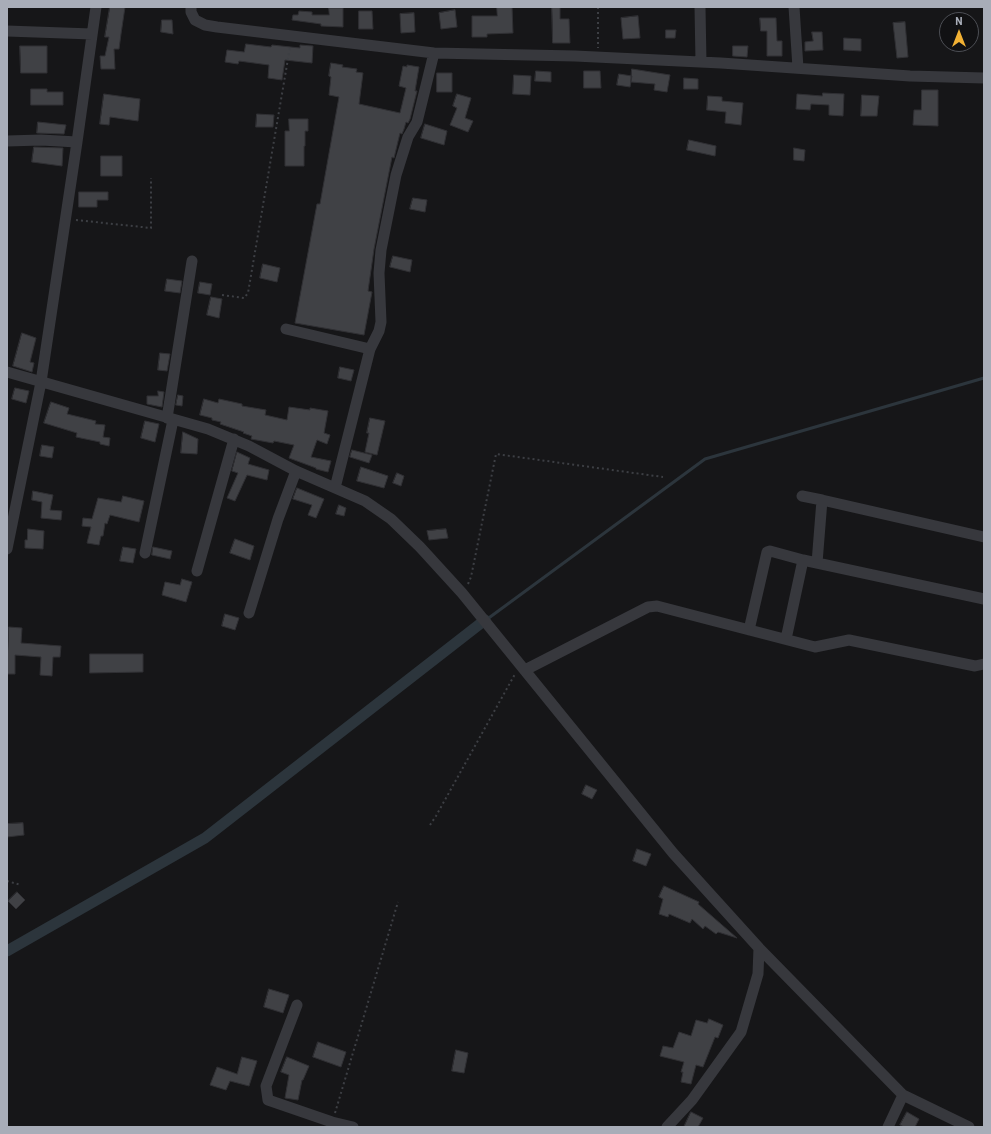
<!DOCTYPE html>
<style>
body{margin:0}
#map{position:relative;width:991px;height:1134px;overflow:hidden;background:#161618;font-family:Barlow,sans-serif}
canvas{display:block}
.frame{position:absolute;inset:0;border:8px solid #a8adb8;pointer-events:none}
.north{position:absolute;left:939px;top:12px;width:40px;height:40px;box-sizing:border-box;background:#111113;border:1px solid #4d4f55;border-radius:50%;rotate:0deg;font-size:11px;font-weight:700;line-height:16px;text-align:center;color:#a8adb8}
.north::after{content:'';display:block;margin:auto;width:14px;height:18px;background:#f2b134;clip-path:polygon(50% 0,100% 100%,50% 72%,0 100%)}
</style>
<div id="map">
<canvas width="991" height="1134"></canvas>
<div class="frame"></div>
<div class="north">N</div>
</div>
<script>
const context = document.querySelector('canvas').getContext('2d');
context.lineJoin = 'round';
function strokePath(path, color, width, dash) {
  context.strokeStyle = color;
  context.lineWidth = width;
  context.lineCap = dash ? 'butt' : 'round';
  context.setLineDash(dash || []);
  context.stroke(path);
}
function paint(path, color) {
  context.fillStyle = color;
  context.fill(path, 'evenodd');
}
strokePath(new Path2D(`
 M486,620L705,459L984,378`), '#2c353c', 3);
strokePath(new Path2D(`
 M7,951L205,838L485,620`), '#2c353c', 11);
const building = new Path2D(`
 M110,7H125L121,34L119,49H114L115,69H101L100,56H105L109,37H105Z
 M497,7H512L513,33L487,34V37H472V16H497Z
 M552,7H560V19H569L570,43H553Z
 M329,8H343V27L321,26V24L292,20L293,15H298L299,11L312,12V15H329Z
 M455,10L457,27L441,29L439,13Z
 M359,11H372L373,29H359Z
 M414,13L415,32L401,33L400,14Z
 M638,16L640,38L623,39L621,18Z
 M760,18H776L777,41H782V56H767V31H761Z
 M162,20H172L173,34L161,32Z
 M905,22L908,57L897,58L893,23Z
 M666,30H676L675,38H666Z
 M812,32H822L823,50L805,51V42L813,41Z
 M844,38L861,39V51L844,50Z
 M246,44L271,47L272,45L300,48V45L313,46L312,63L285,60L282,80L268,78L269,65L239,61L238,64L225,62L227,50L244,52Z
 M20,46H47V73H21Z
 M733,46H748L747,57L733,56Z
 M331,63L343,65L342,67L357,69L356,72L363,73L359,104L400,113L406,88L399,86L403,66L407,67V65L419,67L415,91H417L410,119L408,123L406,122L404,129L402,134L400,133L394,158L392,157L374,249L368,291L372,292L364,335L295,323L317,204H320L339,97L329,95L331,77L329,76Z
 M632,69L670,75L667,92L654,90L655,84L631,82Z
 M536,71L551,72V82L535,81Z
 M584,71H600L601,88H584Z
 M437,73H452V92H437Z
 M619,74L632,76L630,87L617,85Z
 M514,75L531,76L530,95L513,94Z
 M684,78L698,79V89H684Z
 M31,89H47V92H63V105H31Z
 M922,90H938V126L913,125L914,110H921Z
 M823,93L844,94L843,116L829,115V105L811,104L810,110L796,109L797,94L822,96Z
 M104,94L140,99L138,121L110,117L109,125L100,124Z
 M457,94L471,98L465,118L473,121L468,132L450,125L457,108L453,106Z
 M862,95L879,96L877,116H861Z
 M708,96L722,97V101L743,103L741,125L725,123L726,112L707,110Z
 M257,114L274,115L273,127H256Z
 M289,119H308V131H305V146H304V166H285V131H289Z
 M38,122L66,125L64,134L37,133Z
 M425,124L447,131L444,145L421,138Z
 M689,140L716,146L715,156L687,150Z
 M34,147L63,148L62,166L32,162Z
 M794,148L805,150L804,161L794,160Z
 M101,156H122V176H101Z
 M79,192H108V200H97V207H79Z
 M413,198L427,200L425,212L410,209Z
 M393,256L412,260L410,272L390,267Z
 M263,264L280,268L277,282L260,278Z
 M167,279L182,281L180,293L165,291Z
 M200,282L212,284L210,295L198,293Z
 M211,297L222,299L219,318L207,315Z
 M22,333L36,338L30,362L34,363L32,372L13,366Z
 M160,353L170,354L167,371L158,370Z
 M340,367L354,370L351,381L338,378Z
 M15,388L29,391L26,403L12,399Z
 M158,391L164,392L162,407L147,404V396H158Z
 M178,395L183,396L182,406L176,405Z
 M204,399L218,403L219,399L242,404V406L266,410L265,415L287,420L289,407L310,410V408L328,411L324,433L330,435L327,444L317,440L311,457L331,461L328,472L316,469V468L289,458L294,445L274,441L273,443L251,439L252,436L243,433L244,432L220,424L221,422L212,420V418L200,415Z
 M51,402L69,408L67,414L96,421L95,424L105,425L103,437L110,438L109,446L100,444V442L76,437L77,433L44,423Z
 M370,418L385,421L377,455L365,452L369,433H367Z
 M145,421L159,424L155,442L141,438Z
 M183,432L198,439L197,454L181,453Z
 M42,445L54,447L52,458L40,456Z
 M352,450L372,455L369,463L350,457Z
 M237,452L250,458L248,464L269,470L267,480L247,475L235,501L227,498L238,473L232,471Z
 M361,467L388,476L384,488L357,481Z
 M397,473L404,476L401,486L393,483Z
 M297,488L324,499L316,518L308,515L312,505L293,499Z
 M33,491L53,495L50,510L62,511L61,520L41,518L42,502L32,500Z
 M123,496L144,501L139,522L110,515L107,524L105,523L103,536H101L99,545L87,543L91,527L82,526L83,518L92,519L98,498L121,502Z
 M339,505L346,508L344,516L336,514Z
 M28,529L44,531L43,549L25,548V540H27Z
 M446,529L448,538L429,540L427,531Z
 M235,539L254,546L250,560L230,553Z
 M123,547L136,549L133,563L120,561Z
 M153,547L172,551L170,559L152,555Z
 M182,579L192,582L186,602L162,595L165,582L180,585Z
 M225,614L239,618L235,630L222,626Z
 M9,627L22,628L21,643L61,646L60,657H53L52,676L40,675L41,657L15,655V674H7Z
 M90,654H143V672L90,673Z
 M586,785L597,790L592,799L582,794Z
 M23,823L24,835L7,837V824Z
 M637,849L651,854L646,866L633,861Z
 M664,886L699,902L698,904L737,938L718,932L716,934L705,926L703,929L692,919L690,923L669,914L668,917L659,914L663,899L659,897Z
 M17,892L25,900L16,909L8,901Z
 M269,989L289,995L283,1013L264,1007Z
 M709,1019L723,1025L718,1038L715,1037L703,1067L696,1065L691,1084L681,1082L683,1072H681L684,1062L660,1056L663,1046L673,1048L679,1032L691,1036L696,1020L707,1023Z
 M318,1042L346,1052L341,1067L313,1057Z
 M456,1050L468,1053L464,1073L452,1071Z
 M242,1057L257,1061L249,1086L230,1081L226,1090L210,1085L217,1067L237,1074Z
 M287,1057L309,1066L303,1080H302L298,1100L285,1098L289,1075L281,1072Z
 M691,1112L703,1118L698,1127H684Z
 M907,1112L919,1119L915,1127H904L900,1125Z`);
paint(building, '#404145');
strokePath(building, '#303034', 1);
strokePath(new Path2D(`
 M598,7V48
 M76,220L151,228V178
 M222,295L244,298L248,293L290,47
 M468,584L471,577L496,454L663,477
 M430,825L436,816L515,674
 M7,881L21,885
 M335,1113L398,902`), '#3d3f44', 2, [2, 3]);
strokePath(new Path2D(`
 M191,7V12L195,20L205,25L217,27L434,53L575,56L721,63L910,76L984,78
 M700,7L701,62
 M794,7L798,68
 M7,31L92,34
 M7,141L41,140L77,142
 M286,329L370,349
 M7,372L208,429L249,446L296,471L365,501L391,519L420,547L462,593L673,853L759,948L903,1095L969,1127
 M167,418L192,261
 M335,488L370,349L379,331L381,322L379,273L381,250L396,175L408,137L417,122L434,53
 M802,496L822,500
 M7,549L41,382L77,142L96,7
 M145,553L173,420
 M817,563L822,500L984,537
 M197,571L234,439
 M249,613L278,519L296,471
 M749,630L767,552L770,551L803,560L984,599
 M786,639L803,560
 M525,670L648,607L657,606L815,647L849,640L975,666L984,664
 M297,1005L266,1086L268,1100L332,1122L353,1127
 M667,1127L692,1100L741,1032L758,974L759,948
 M888,1127L903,1095`), '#37383d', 11);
</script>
